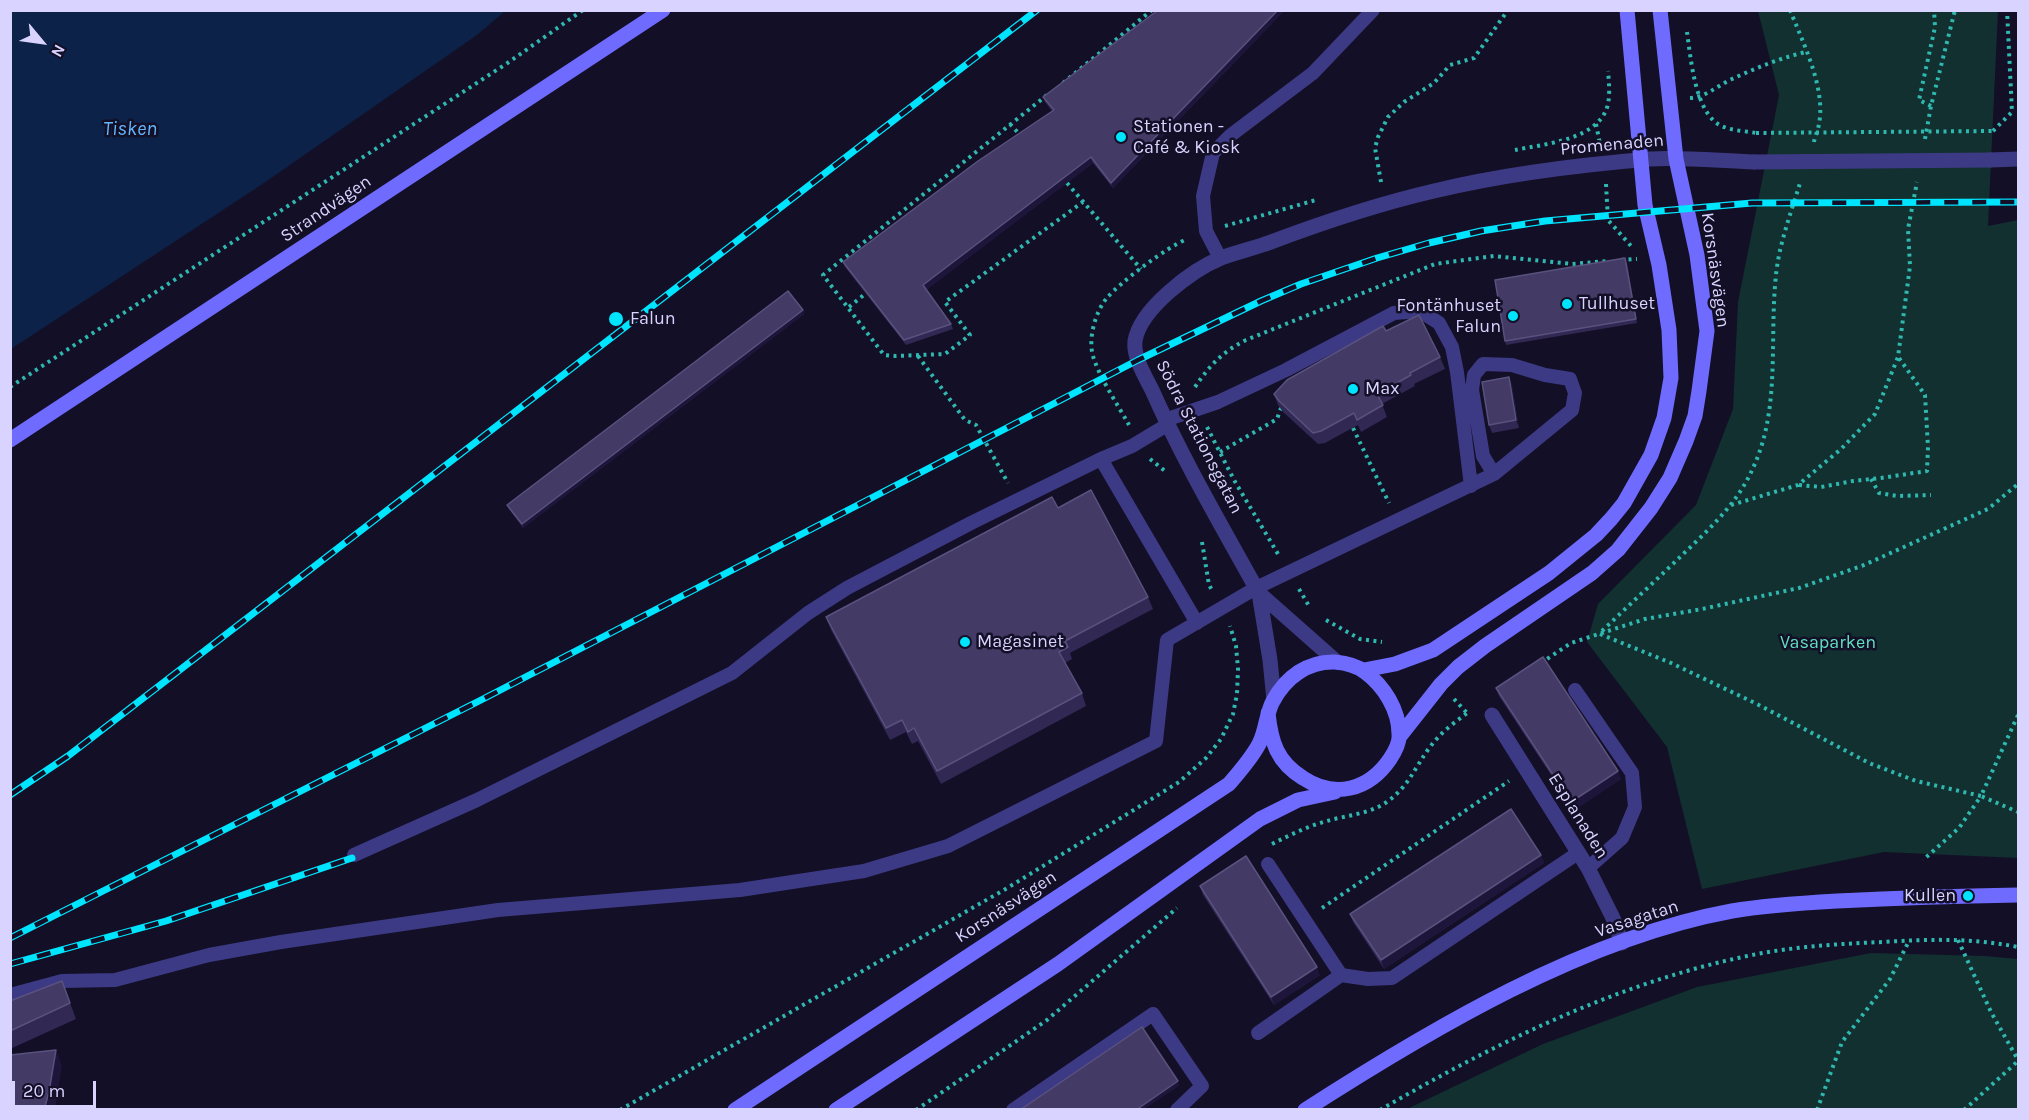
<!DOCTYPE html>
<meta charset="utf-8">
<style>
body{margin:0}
#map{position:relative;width:2029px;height:1120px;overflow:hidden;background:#130f26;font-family:Karla,sans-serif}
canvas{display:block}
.frame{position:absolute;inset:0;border:12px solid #d9d4ff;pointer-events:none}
.north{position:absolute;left:12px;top:12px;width:60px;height:60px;-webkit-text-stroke:4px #130f26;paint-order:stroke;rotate:119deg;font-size:16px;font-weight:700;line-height:24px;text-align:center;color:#d9d4ff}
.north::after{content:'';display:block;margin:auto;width:21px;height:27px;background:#d9d4ff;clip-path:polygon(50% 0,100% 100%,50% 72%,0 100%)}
.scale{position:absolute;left:12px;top:1081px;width:84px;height:27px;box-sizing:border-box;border:3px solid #d9d4ff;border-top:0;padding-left:8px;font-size:18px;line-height:21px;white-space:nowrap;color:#d9d4ff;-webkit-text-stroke:4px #130f26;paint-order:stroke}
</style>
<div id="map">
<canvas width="2029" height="1120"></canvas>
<div class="frame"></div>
<div class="north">N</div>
<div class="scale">20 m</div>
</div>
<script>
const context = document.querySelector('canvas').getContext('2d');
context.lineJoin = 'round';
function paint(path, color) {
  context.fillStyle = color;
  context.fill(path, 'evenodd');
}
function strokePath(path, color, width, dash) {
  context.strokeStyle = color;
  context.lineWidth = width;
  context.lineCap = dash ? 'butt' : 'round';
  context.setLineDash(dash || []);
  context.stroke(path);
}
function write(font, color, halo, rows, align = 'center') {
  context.font = font + ' Karla,sans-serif';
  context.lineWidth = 5;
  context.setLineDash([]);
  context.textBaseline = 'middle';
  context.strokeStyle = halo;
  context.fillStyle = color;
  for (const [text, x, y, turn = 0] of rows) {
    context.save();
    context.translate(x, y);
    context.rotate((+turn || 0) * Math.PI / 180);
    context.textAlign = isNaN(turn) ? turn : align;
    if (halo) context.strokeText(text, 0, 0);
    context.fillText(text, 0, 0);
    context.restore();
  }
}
paint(new Path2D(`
 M1758,11H1998L1988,226L2018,220V858L1884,852L1702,889L1667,747L1587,642L1598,604L1696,505L1733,409L1738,302L1779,95Z
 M1871,953L1985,956L2018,959V1109H1407L1543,1044L1697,987Z`), '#12302f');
paint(new Path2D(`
 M11,10H505V11L477,35L261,185L11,349Z`), '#0c2248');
strokePath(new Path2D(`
 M1790,10C1803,43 1826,88 1819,124C1818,130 1815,136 1814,142
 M1687,32C1691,59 1695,117 1724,127C1734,131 1746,131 1756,133
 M1063,83L1152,10
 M1047,95L823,275L884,355L895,356L945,354L970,335L945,302L1083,202
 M1690,98C1706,97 1717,86 1732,79C1756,68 1780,58 1806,52
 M1931,106L1919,100L1935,27L1934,10
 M1010,124L1022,137
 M1596,124L1600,144
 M1993,131L2012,112L2007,10
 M1925,139L1931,106L1955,10
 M1515,150C1544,144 1600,140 1608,104C1610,94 1609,82 1608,71
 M1381,182L1375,148L1378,137L1388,117L1404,102L1434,83L1450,65L1474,58L1508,10
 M1067,183L1141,269
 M1606,184L1608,220L1631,246
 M1225,226L1316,200
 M1621,260L1637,259
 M849,307L865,294
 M918,356L965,420L976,425L1008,483
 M10,387L509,62L583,10
 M1195,387C1210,365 1222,352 1246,340L1435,264L1494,256L1572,264L1608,261
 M1129,425C1118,405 1099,377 1093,356C1088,339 1095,313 1106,299C1120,282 1167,247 1187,239
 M1207,427L1234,480L1278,554
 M1353,428L1389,503
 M1220,452L1277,419L1281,408
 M1150,459L1165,471
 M1871,479L1879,493L1897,496L1931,495
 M1799,485L1821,487L1853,481L1881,478L1927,471L1928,447L1925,395L1899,358
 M1731,505L1798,485L1841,449L1875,414L1898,357L1910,266L1908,229L1917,182
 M1202,542L1209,585L1212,590
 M1299,589L1309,606
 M1326,620L1360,639L1382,642
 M1602,631C1627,607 1653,583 1678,559C1706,532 1737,505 1753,468C1781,408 1769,340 1776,275C1779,244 1791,213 1800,183
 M1600,634L1671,663L1757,704L1869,763L1916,781L1981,796L1959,828L1923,860
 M1541,663L1571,643L1645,619L1702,609L1799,588L1864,565L1988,509L2018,484
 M1454,699L1467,713
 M2018,715L1981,796L2018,812
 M1272,844C1290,835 1308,826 1327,821C1347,815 1371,814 1388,801C1409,786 1415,767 1430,747C1440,733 1456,721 1470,711
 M1322,908L1509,781
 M1958,940L1991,1012L2018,1060
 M620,1110L1009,887L1179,782L1206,758L1221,739L1233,714L1237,694L1238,669L1236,646L1230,626
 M916,1110L1047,1020L1177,908
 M1380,1110C1492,1045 1611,986 1738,958C1786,947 1834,944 1883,942C1930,939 1972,938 2018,947
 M1730,1110H1738
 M1817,1110L1842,1042L1890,979L1908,943
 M1964,1110L2018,1061`), '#2fb8b0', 4, [3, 4.5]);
strokePath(new Path2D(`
 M1220,258L1206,231L1203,196L1213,153L1231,135L1313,73L1373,10
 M1165,420L1218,402L1286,370L1394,313L1420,311L1439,323L1452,347L1457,372L1471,486
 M1101,459L1132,446L1167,425
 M1575,690L1632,773L1635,807L1622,838L1588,868
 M354,855L477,800L732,673L808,613L847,588L971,523L1101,459L1197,623
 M1268,864L1341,975L1368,979L1392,978L1578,853
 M10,995L62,981L115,980L209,955L281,942L498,910L740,890L864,871L948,846L1156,741L1167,640L1256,588L1494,474L1572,410L1575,393L1570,379L1545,375L1512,365L1483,364L1474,375L1472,390L1483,456L1494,474
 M1258,1033L1341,975
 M1013,1110L1153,1014L1202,1086L1177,1110`), '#3d3a85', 14);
strokePath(new Path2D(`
 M1990,160L2018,159
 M1259,593L1270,660L1274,700
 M1337,662L1259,593L1256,588C1220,523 1182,458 1152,390C1145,376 1133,357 1135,341C1140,309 1192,270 1221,258C1237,252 1255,248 1271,242C1324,222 1378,204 1434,191C1504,174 1578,165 1650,159C1684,157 1720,161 1754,162
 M1492,715L1588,868L1613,918L1622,943`), '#3d3a85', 15);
strokePath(new Path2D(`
 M10,440L663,10
 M1364,670L1395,664L1433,650L1549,573L1596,535L1611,519L1624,503L1651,455L1664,418L1671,378L1669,330L1659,265L1645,205L1627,10
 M1400,736L1441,684L1458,667L1485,646L1592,573L1618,550L1651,508L1670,478L1686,441L1695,416L1699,391L1707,331L1697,255L1676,159L1660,10
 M735,1110L1229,784C1240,771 1251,759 1259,744C1266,731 1266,714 1273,701C1286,677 1308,661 1335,662C1346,663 1356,665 1365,672C1384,686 1399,710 1399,734C1400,742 1394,753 1390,759C1369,790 1335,799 1303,778C1277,762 1271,742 1268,713
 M836,1110L1058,964L1260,819L1298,800L1335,792
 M1305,1110C1431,1029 1584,938 1732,911C1767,905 1802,903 1837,901C1897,898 1958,896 2018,895`), '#6f6bff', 15);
const rail = new Path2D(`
 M10,795L68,756L1037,10
 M10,938L483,699L1138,360L1261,301L1301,284L1377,258L1429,243L1481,231L1545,221L1752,203L2018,202
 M10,964L166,921L352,858`);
strokePath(rail, '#00e5ff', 7);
strokePath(rail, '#130f26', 4.5, [14]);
strokePath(new Path2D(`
 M1756,133L1993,131`), '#2fb8b0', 4, [3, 4.5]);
strokePath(new Path2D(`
 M1754,162L1990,160`), '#3d3a85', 15);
paint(new Path2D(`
 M1158,10H1285L1113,188L1093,163L926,290L951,324L953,329L906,345L845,267L843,262L1052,111L1045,102L1043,97Z
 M1627,262L1637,323L1506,345L1505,341Z
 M803,310L804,314L523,528L509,509L507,505Z
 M1386,331L1440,357L1445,369L1414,384L1415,386L1382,404L1387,417L1361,432L1358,425L1325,443L1318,444L1283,412L1278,405L1274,394Z
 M1509,377L1512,385L1519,428L1492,433L1489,425Z
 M1058,508L1148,597L1153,609L1070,653L1072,659L1065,663L1082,693L1086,706L941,784L918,741L912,744L906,732L890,740L831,630L826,617Z
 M1496,688L1621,779L1574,810L1499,696Z
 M1541,855L1544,863L1384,969L1353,922L1350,914Z
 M1200,886L1320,975L1274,1005L1203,895Z
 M62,981L76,1019L10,1049V1001Z`), '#312854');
paint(new Path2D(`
 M1278,10H1285L1113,188L1111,183Z
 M1091,157L1093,163L925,291L923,285Z
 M1625,258L1627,262L1637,323L1636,319Z
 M803,310L804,314L523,528L522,524Z
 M1509,377L1512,385L1519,428L1516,420Z
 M1618,771L1621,779L1574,810L1571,802Z
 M1541,855L1544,863L1384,969L1381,960Z
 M1317,967L1320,975L1274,1005L1271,997Z
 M56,1050L62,1066L55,1108L54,1110H44Z
 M1178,1081L1179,1086L1143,1110H1136Z`), '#1d163a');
const building = new Path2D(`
 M1158,10H1278L1111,183L1091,157L923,285L951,324L904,340L843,262L978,161L1054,110L1043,97Z
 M1625,258L1636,319L1505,341L1495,280Z
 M788,291L803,310L522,524L507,505Z
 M1419,315L1440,357L1410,373L1411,375L1377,394L1383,405L1357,420L1354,413L1321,431L1313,433L1279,401L1274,394L1287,380L1383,326L1386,331Z
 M1509,377L1516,420L1489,425L1482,382Z
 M1091,490L1148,597L1065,641L1068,647L1059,652L1082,693L937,771L914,728L908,732L902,720L886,728L826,617L1052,497L1058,508Z
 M1543,657L1618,771L1571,802L1496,688Z
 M1511,809L1541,855L1381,960L1350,914Z
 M1246,856L1317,967L1271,997L1200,886Z
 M62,981L70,1003L10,1031V1001Z
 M1142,1027L1178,1081L1136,1110H1020Z
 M56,1050L49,1092L44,1110H10V1055Z`);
paint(building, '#433a66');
strokePath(building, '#5a527e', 1.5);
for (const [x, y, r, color] of [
 [1121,137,6,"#00e5ff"],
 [1567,304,6,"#00e5ff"],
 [1513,316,6,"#00e5ff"],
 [616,319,8,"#00e5ff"],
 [1353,389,6,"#00e5ff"],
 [965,642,6,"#00e5ff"],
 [1968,896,6,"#00e5ff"]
]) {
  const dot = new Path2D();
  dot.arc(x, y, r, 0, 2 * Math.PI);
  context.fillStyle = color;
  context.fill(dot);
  strokePath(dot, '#130f26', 2);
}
write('18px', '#d9d4ff', '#130f26', [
 ["Stationen -",1133,127],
 ["Café & Kiosk",1133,148],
 ["Tullhuset",1579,304],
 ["Fontänhuset",1501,306,"right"],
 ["Falun",1501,327,"right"],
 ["Falun",630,319],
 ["Max",1365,389],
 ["Magasinet",977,642],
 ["Kullen",1956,896,"right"]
], 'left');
write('18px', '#d9d4ff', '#130f26', [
 ["Promenaden",1612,145,-5],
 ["Strandvägen",326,209,-34],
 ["Korsnäsvägen",1715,270,82],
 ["Södra Stationsgatan",1199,437,63],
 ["Esplanaden",1578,816,58],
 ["Korsnäsvägen",1006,907,-33],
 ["Vasagatan",1637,919,-18]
]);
write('18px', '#5fe0c0', '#130f26', [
 ["Vasaparken",1828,643]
]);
write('italic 20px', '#62b6ff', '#130f26', [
 ["Tisken",130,129]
]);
</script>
